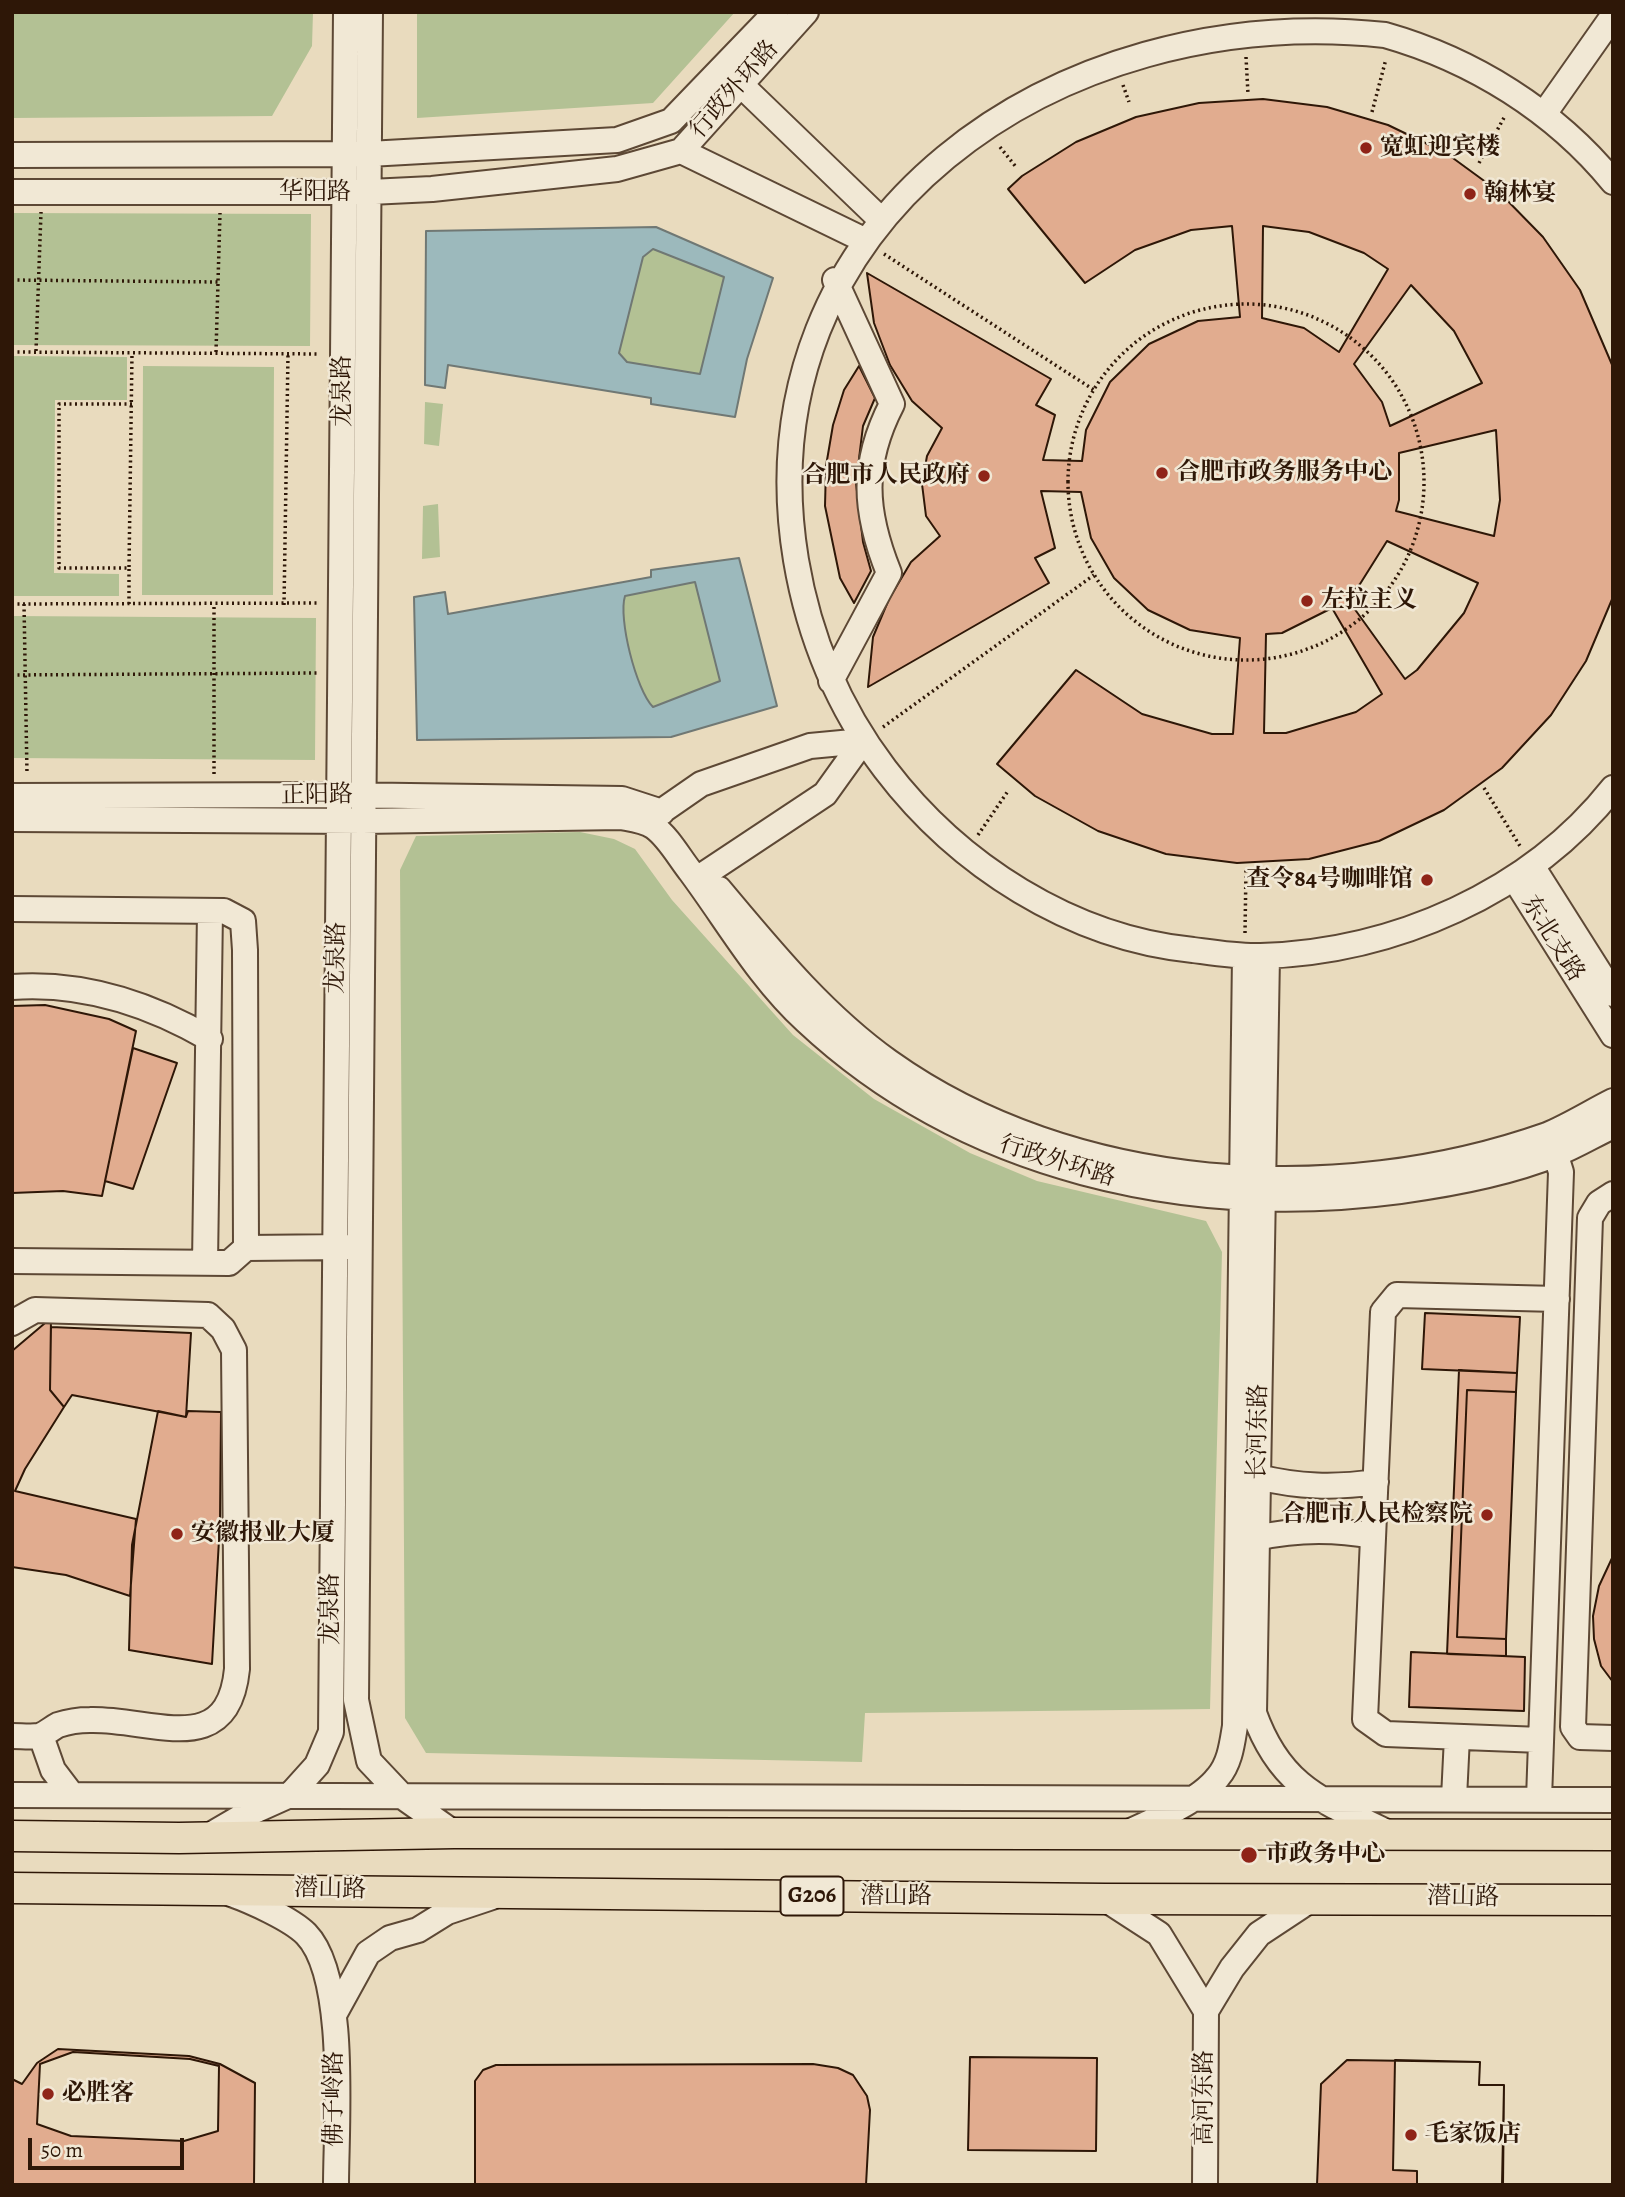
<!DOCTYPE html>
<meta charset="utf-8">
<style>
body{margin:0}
#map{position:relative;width:1625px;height:2197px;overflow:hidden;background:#e9dbbe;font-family:Alegreya,serif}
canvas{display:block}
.frame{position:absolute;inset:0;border:14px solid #2e1707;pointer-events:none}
.scale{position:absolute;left:28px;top:2138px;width:156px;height:32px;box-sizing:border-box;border:4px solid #2e1707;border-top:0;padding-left:9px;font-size:21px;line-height:24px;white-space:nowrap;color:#2e1707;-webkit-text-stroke:5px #f1e8d5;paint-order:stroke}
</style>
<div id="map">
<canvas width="1625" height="2197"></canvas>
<div class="frame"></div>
<div class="scale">50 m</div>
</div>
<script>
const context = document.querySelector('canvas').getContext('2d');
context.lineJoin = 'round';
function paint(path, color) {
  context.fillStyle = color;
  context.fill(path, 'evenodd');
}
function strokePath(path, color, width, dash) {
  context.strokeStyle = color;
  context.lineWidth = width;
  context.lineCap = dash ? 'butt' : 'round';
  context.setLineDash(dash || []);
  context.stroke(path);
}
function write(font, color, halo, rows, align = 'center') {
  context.font = font + ' Alegreya,"Noto Serif SC",serif';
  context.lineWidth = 5;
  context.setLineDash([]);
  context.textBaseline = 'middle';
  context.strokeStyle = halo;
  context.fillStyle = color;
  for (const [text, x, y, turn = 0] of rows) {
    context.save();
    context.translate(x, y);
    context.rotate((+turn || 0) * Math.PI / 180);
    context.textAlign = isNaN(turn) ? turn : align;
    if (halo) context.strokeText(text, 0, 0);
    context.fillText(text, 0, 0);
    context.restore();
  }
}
paint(new Path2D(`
 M12,12H313L312,46L272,116L12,118Z
 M417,12H735L653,103L417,118Z
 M12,213L311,214L310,346L12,345Z
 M653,248L724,277L700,374L627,362L619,352L643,257Z
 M12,356L127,357V400H55L54,573L119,574V596H12Z
 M143,366L274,367L273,595H142Z
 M425,402L443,404L439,446L424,444Z
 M438,504L440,557L422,559L423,506Z
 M695,582L720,681L653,707C636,689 618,619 625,595Z
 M12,616L316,618L315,760L12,758Z
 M580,832L614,839L635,849L672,900L793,1035L874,1099L970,1153L1037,1181L1206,1221L1222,1252L1210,1709L865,1713L862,1762L426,1753L405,1718L400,870L416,836Z`), '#b3c194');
const water = new Path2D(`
 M656,227L773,278L747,359L735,417L651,404V398L448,365L445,388L425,385L426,231ZM653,249L724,277L700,374L627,362L619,353L643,257Z
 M739,558L777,706L671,737L417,740L414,597L445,592L448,614L651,577V570ZM695,582L720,681L653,707C636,690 618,618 625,596Z`);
paint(water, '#9cb9bc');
strokePath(water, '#707874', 2);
const building = new Path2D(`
 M1263,99L1327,107L1388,125L1446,153L1498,191L1543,237L1580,290L1613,367V597L1586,661L1551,715L1502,768L1444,810L1379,841L1309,859L1237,863L1166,854L1098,831L1035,796L997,764L1076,670L1142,714L1212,734H1233L1240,638L1190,630L1148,610L1114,578L1091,538L1081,492L1041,491L1055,548L1035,558L1049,583L868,687L873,637L889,599L911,562L940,536L926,516L922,484L927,456L942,428L912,401L890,365L874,323L867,273L1051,379L1036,405L1055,415L1043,460L1082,461L1086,430L1110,382L1149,344L1198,321L1240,317L1232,226L1191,230L1135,250L1085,283L1008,189L1022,176L1076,142L1136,117L1199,103ZM1263,226L1309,232L1364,253L1388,269L1339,352L1304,328L1262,318ZM1411,285L1454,331L1482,383L1390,426L1382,402L1354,364ZM1496,430L1500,500L1494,536L1396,511L1399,500V453ZM1387,541L1478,583L1464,613L1417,670L1405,679L1346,597L1360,584ZM1332,608L1382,694L1356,712L1286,733H1264L1266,634L1282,633Z
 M859,366L875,398L863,426L856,483L863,542L871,571L854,603L840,578L825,506L826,466L833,425L844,390Z
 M45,1005L109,1019L136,1031L102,1196L63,1191L12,1193V1006Z
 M133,1048L177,1063L133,1189L105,1181Z
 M1425,1313L1520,1317L1517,1373L1422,1369Z
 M51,1318L50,1390L64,1407L25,1469L15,1491L136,1519L130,1596L66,1575L12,1567V1351Z
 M51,1327L191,1333L186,1417L72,1395L64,1407L50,1390Z
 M1459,1370L1517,1373L1516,1392L1467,1390L1457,1637L1506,1639V1656L1447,1654Z
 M1467,1390L1516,1392L1506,1639L1457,1637Z
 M158,1411L186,1417L188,1411L221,1412L220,1522L212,1664L129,1650L132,1545Z
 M1613,1556V1682L1601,1666L1594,1639L1593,1616L1599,1586Z
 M1411,1652L1525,1657L1524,1711L1409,1707Z
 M58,2049L189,2056L220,2064L255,2083L254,2185H12V2079L22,2084L37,2063Z
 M73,2052L190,2059L219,2066L218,2131L184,2141L71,2136L37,2124L40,2064Z
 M970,2057L1097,2058L1096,2151L968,2150Z
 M1347,2060L1480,2062L1479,2085H1504L1503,2185H1317L1321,2084Z
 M1395,2060L1480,2062L1479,2085H1504L1502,2185H1417V2171L1393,2170Z
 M813,2064L838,2068L853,2075L867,2096L870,2110L866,2185H475V2081L483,2070L496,2065Z`);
paint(building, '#e1ac8f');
strokePath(building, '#2e1707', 2);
const minor = new Path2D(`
 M370,12L356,1700L369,1761L403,1797L454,1833
 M739,83L875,214
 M1544,114L1613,16
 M681,151L860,238
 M12,155L369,154L617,140L671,121L776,12
 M1613,182C1555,111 1473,60 1385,35C1055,0 740,221 796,560C809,637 838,707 885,769C958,865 1071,938 1193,950C1215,953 1239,957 1261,956C1394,952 1530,893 1613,788
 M12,192H370L432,189L617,169L681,151L806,12
 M831,681L889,573C864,511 861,464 892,404L835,280
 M12,796L339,795L622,799L662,812
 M662,811L701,784L810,746L863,741L825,794L706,873
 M12,819L363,821L621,817C632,819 644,820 654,827C668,837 679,857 690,871C728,922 759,978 806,1021C965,1170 1188,1219 1400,1191C1452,1184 1507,1174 1556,1154C1576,1146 1594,1135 1613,1126
 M1532,866L1613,994
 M1514,878L1613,1035
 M719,889C771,951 822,1014 889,1062C1073,1193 1337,1209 1547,1135C1569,1126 1591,1112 1613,1101
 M12,909L224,911L243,921L245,950L246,1248L229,1263L12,1261
 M1267,956L1254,1713C1281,1789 1324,1801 1391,1834
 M12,987C82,982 150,1004 210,1039
 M1613,1194L1599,1203L1590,1218L1573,1727L1580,1737L1613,1738
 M246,1248L347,1247
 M205,1263L210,911
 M12,1323L35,1310L208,1315L223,1329L234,1350L237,1669C228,1761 152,1718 90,1720C81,1720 67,1722 58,1725C52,1728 46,1734 39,1736C31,1737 21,1736 12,1736
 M1258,1477C1299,1487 1334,1488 1376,1482
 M1257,1538C1296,1529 1334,1529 1373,1536
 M41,1736L53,1770L72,1795
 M1541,1740L1386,1734L1365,1719L1383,1312L1397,1295L1557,1299
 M12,1795L1613,1800
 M1454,1798L1457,1737
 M1539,1799L1561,1172L1551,1140
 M1126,1833C1153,1821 1200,1801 1218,1777C1230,1763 1232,1744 1235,1726L1245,956
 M205,1838L241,1817L290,1795L317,1765L331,1732L346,12
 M231,1894C251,1901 291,1919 306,1934C348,1977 336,2125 336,2185
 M1105,1899L1159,1934L1206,2011L1232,1968L1259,1934L1315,1897
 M335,2013L368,1953L390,1938L418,1930L447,1912L492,1897
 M1205,2185L1206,2011`);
const major = new Path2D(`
 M12,1836L179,1838L454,1833L1613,1835
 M12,1888L1105,1899L1613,1900`);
strokePath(minor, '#5d4835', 28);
strokePath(major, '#2e1707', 33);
strokePath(new Path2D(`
 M1246,57L1248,94
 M1123,85L1129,102
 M1372,112L1386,59
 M1000,147L1016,167
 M1479,163L1505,116
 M884,254L1094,390
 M12,280L218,282
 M1068 482a178 178 0 1 1 356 0a178 178 0 1 1-356 0Z
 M36,351L41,212
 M12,352L320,354
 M216,352L220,213
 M132,404H59V568H129L132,353
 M12,604L318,603
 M24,604L27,774
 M129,604V568
 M284,605L288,354
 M12,675L318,673
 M883,727L1094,575
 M214,774V605
 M1484,788L1520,846
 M978,835L1008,791
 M1245,933L1246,868`), '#2e1707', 3.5, [2, 3.5]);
strokePath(minor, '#f1e8d5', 24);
strokePath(major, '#e9dbbe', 30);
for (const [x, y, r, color] of [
 [1366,148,7,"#8f2418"],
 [1470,194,7,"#8f2418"],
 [1162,473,7,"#8f2418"],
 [984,476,7,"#8f2418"],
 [1307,601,7,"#8f2418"],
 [1427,880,7,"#8f2418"],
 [1487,1515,7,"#8f2418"],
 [177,1534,7,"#8f2418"],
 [1249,1855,9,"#8f2418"],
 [48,2094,7,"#8f2418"],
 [1411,2135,7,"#8f2418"]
]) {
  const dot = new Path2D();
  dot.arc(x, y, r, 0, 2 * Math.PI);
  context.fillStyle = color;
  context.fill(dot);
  strokePath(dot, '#f1e8d5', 2.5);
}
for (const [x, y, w] of [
 [812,1896,63]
]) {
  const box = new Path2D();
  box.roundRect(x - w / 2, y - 19.5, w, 39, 5);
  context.fillStyle = '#f1e8d5';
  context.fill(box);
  strokePath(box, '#2e1707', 2);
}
write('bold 23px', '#2e1707', null, [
 ["G206",812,1896]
]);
write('24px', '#2e1707', '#f1e8d5', [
 ["行政外环路",735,90,-49],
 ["华阳路",315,193],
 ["龙泉路",343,391,-90],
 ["正阳路",317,796,-1],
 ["东北支路",1552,939,58],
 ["龙泉路",337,958,-89],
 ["行政外环路",1057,1162,17],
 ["长河东路",1259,1432,-89],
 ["龙泉路",331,1609,-90],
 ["潜山路",330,1890,1],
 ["潜山路",896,1897],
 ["潜山路",1463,1898,1],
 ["高河东路",1205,2098,-90],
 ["佛子岭路",335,2099,-90]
]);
write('bold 24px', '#2e1707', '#f1e8d5', [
 ["宽虹迎宾楼",1380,148],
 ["翰林宴",1484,194],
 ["合肥市政务服务中心",1176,473],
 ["合肥市人民政府",970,476,"right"],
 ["左拉主义",1321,601],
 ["查令84号咖啡馆",1413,880,"right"],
 ["合肥市人民检察院",1473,1515,"right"],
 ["安徽报业大厦",191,1534],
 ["市政务中心",1265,1855],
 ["必胜客",62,2094],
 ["毛家饭店",1425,2135]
], 'left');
</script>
